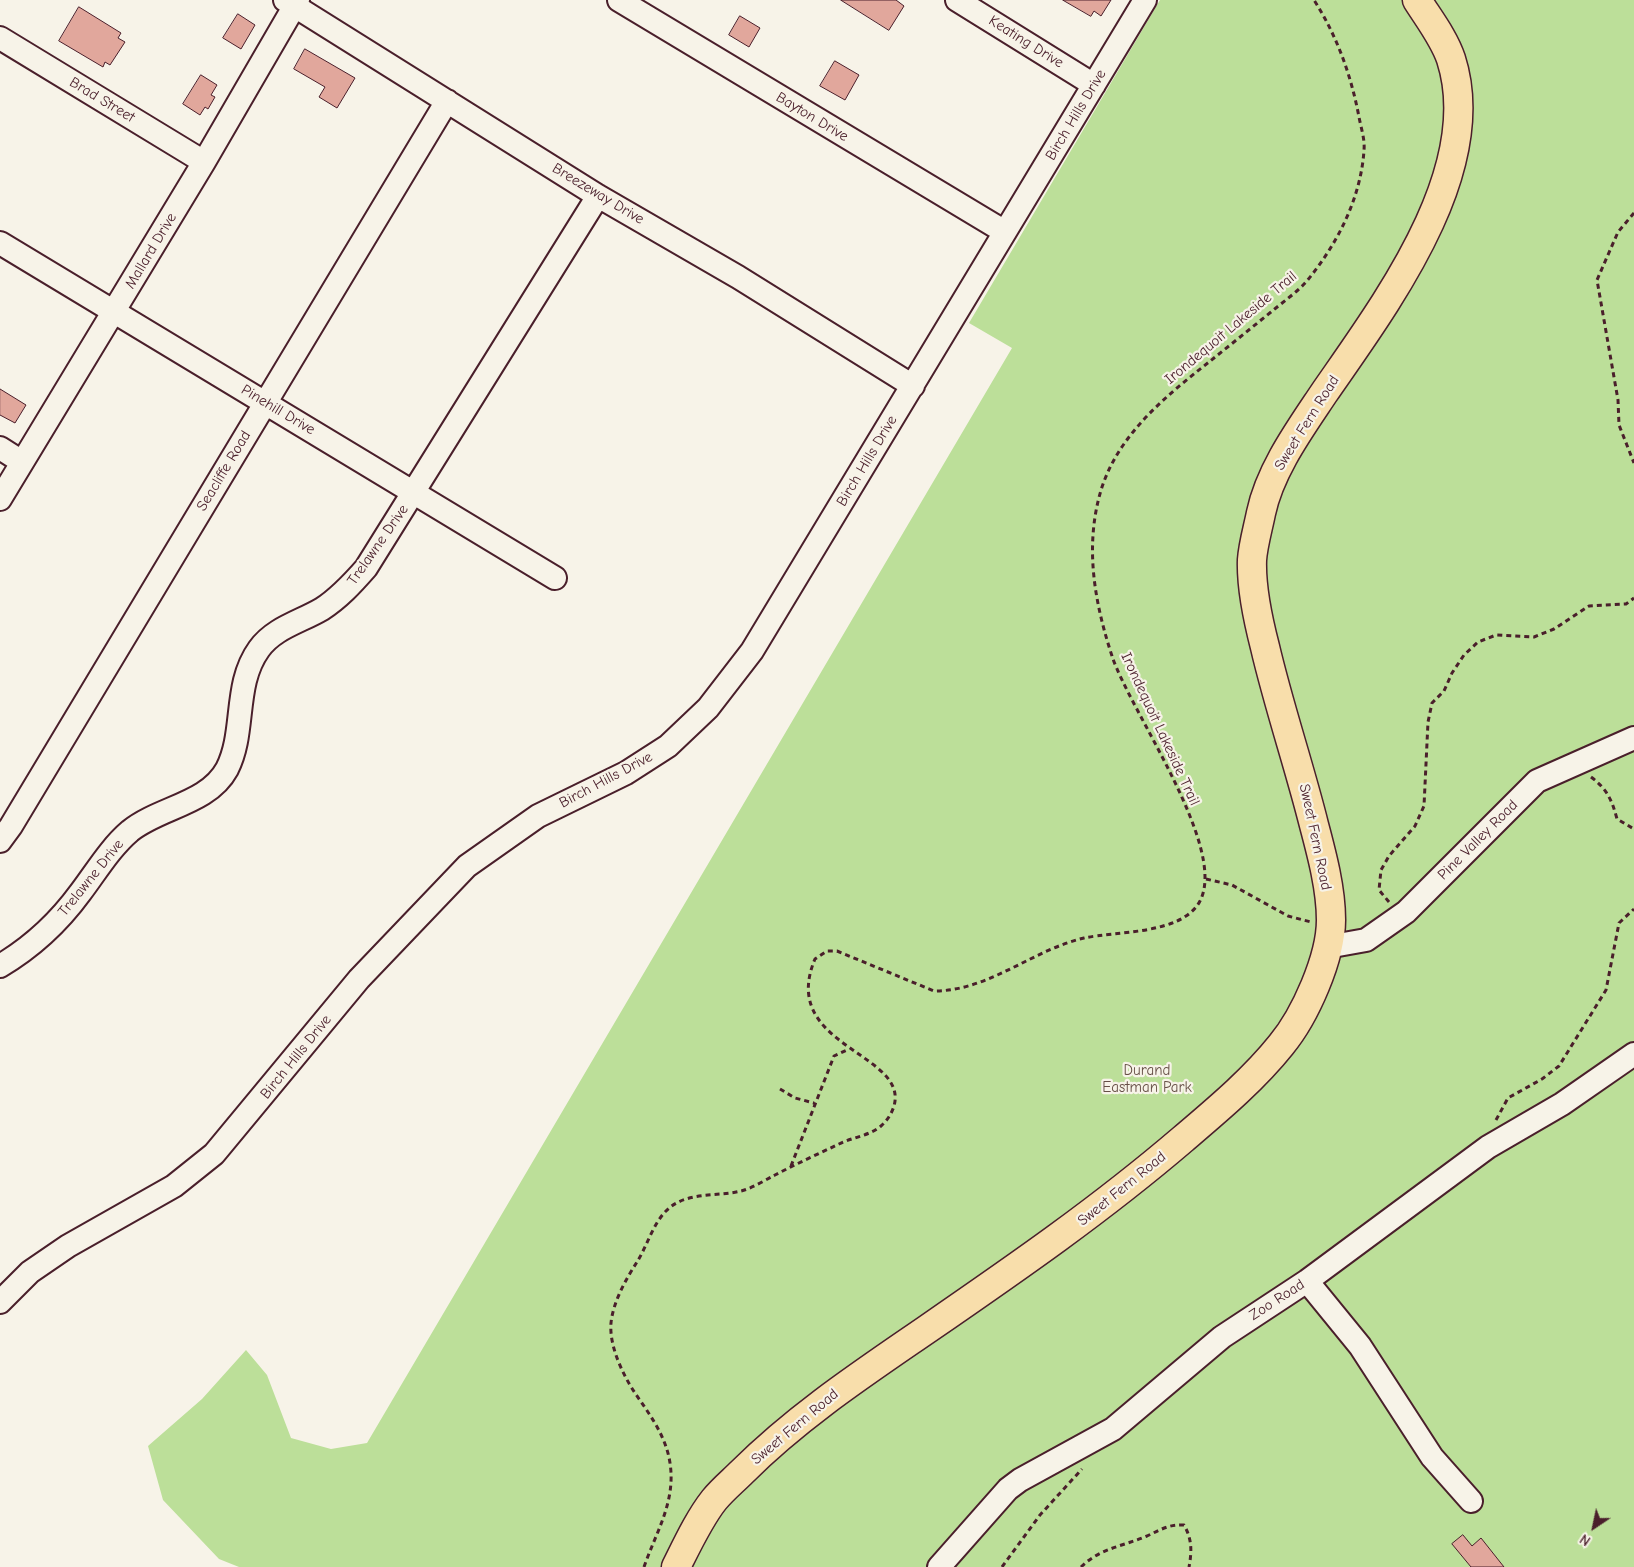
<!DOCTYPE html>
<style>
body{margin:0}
#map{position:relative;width:1634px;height:1567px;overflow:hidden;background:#f7f3e8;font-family:"Comic Neue",sans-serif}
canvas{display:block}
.north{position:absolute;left:1569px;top:1502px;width:50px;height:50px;-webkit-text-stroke:4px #f7f3e8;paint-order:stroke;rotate:214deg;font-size:14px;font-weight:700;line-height:20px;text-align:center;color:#4a1f2b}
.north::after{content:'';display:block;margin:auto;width:18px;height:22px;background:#4a1f2b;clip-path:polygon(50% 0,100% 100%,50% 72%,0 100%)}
</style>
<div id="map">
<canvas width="1634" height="1567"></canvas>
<div class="north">N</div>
</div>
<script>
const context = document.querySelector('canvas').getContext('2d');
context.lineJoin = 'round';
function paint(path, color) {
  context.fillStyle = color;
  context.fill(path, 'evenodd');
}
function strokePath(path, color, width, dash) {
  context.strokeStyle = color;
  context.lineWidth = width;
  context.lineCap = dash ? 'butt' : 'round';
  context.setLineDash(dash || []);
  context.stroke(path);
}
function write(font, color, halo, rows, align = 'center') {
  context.font = font + ' "Comic Neue",sans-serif';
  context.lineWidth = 4.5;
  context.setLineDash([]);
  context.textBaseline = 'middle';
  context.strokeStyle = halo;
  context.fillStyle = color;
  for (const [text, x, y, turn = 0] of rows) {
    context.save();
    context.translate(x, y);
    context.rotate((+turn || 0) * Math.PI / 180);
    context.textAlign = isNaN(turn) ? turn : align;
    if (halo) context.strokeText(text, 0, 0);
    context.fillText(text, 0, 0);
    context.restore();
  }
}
paint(new Path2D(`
 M1160,0H1634V1567H239L219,1559L163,1500L148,1446L202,1399L246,1350L267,1375L291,1438L331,1449L367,1443L1012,348L969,323Z`), '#bcdf99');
const building = new Path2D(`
 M841,0H896L904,6L889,30Z
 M1063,0H1111L1101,16L1094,11L1091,16Z
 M79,7L121,33L118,38L125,42L110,65L105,62L103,67L59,41Z
 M238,14L255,25L241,49L223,38Z
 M740,16L760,28L749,47L729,35Z
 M305,49L355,78L337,108L319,97L325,87L294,69Z
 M835,61L859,75L845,100L820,86Z
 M201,75L217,85L211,95L215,97L208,109L205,107L200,115L183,104Z
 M0,389L26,405L15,423L0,415Z
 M1463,1535L1472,1546L1481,1538L1504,1567H1471L1452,1544Z`);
paint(building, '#e1a79c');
strokePath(building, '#4a1f2b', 1);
const minor = new Path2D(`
 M285,0L598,196L738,277L913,386
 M619,0L1005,232
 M957,0L1094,85
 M0,38L204,162
 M0,243L555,578
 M0,448L22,462
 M0,499L204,162L298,0
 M0,841L11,826L447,101
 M1327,947L1366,940L1406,912L1537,781L1634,738
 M0,966C32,947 58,923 80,893C96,872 110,848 130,831C160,807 208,804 227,769C246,732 233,685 259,649C274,628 300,622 322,609C339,598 352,584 366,568L598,196
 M1307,1281L1360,1346L1432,1457L1471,1501
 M0,1302L30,1272L68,1246L174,1186L214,1154L359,979L467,866L538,816L626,773L668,746L708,708L752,651L1145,0
 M939,1567L1008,1489L1020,1480L1113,1429L1222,1337L1307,1281L1488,1147L1562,1104L1634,1054`);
const major = new Path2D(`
 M676,1567C687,1545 699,1519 714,1500C722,1490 733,1481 742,1472C797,1417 862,1374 926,1330C1016,1268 1100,1210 1183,1139C1217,1110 1253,1080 1281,1045C1305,1016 1331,958 1331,920C1331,889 1322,855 1314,825C1299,765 1279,707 1265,647C1258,620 1251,589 1252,560C1253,545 1258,528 1261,513C1270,470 1300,429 1324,393C1384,306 1487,171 1451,59C1444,38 1429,19 1417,0`);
strokePath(minor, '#4a1f2b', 26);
strokePath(major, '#4a1f2b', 31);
strokePath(new Path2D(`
 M1634,213L1618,232L1597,280L1618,400L1619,425L1634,463
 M1591,777C1607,789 1612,800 1617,819L1634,829
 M1206,879L1232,885L1288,916L1311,922
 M1389,902L1379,890L1381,870L1389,856L1415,826L1424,806L1428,722L1432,703L1444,691L1452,673L1464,655L1478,642L1496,635L1534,637L1554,629L1589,606L1626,604L1634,598
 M780,1089L795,1098L814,1103
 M1496,1120L1508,1098L1542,1079L1559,1066L1606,990L1619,923L1634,909
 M791,1166L834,1056L849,1049
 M644,1567C656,1532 676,1502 670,1463C666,1436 650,1415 635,1393C623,1375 609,1346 611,1323C613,1302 626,1279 637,1262C647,1246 653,1224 666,1211C685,1191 717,1197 741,1191C753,1188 765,1180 775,1175C796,1164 818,1154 839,1144C853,1137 869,1136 881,1126C888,1120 894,1110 895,1101C901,1052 779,1044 815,959L827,951H837L934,991C989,991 1032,950 1084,938C1116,931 1182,935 1200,901C1228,847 1130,711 1112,656C1094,601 1084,544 1102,487C1120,433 1166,396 1209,362C1229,346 1250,329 1271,312C1283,302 1296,293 1306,282C1337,245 1361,198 1364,150C1365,139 1361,128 1359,117C1351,75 1337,36 1314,0
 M1002,1567L1040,1515L1082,1469
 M1081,1567C1100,1548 1124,1546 1147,1536C1160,1530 1169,1524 1184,1525C1192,1539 1192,1551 1189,1567`), '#4a1f2b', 3, [5, 4]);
strokePath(minor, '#f7f3e8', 22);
strokePath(major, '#f8deab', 28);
write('15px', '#4a1f2b', '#f7f3e8', [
 ["Keating Drive",1026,42,32],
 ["Brad Street",102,100,31],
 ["Birch Hills Drive",1076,115,-59],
 ["Bayton Drive",812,117,31],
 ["Breezeway Drive",598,194,31],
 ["Mallard Drive",151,251,-59],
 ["Irondequoit Lakeside Trail",1231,328,-40],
 ["Pinehill Drive",278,410,31],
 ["Sweet Fern Road",1307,423,-58],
 ["Birch Hills Drive",867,461,-59],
 ["Seacliffe Road",224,471,-59],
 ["Trelawne Drive",378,545,-55],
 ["Irondequoit Lakeside Trail",1160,729,65],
 ["Birch Hills Drive",606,780,-28],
 ["Sweet Fern Road",1315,837,78],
 ["Pine Valley Road",1478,840,-45],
 ["Trelawne Drive",91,878,-51],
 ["Birch Hills Drive",296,1057,-51],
 ["Sweet Fern Road",1122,1189,-39],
 ["Zoo Road",1277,1300,-33],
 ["Sweet Fern Road",795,1427,-40]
]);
write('15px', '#664f46', '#f7f3e8', [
 ["Durand",1147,1071],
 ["Eastman Park",1147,1088]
]);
</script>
